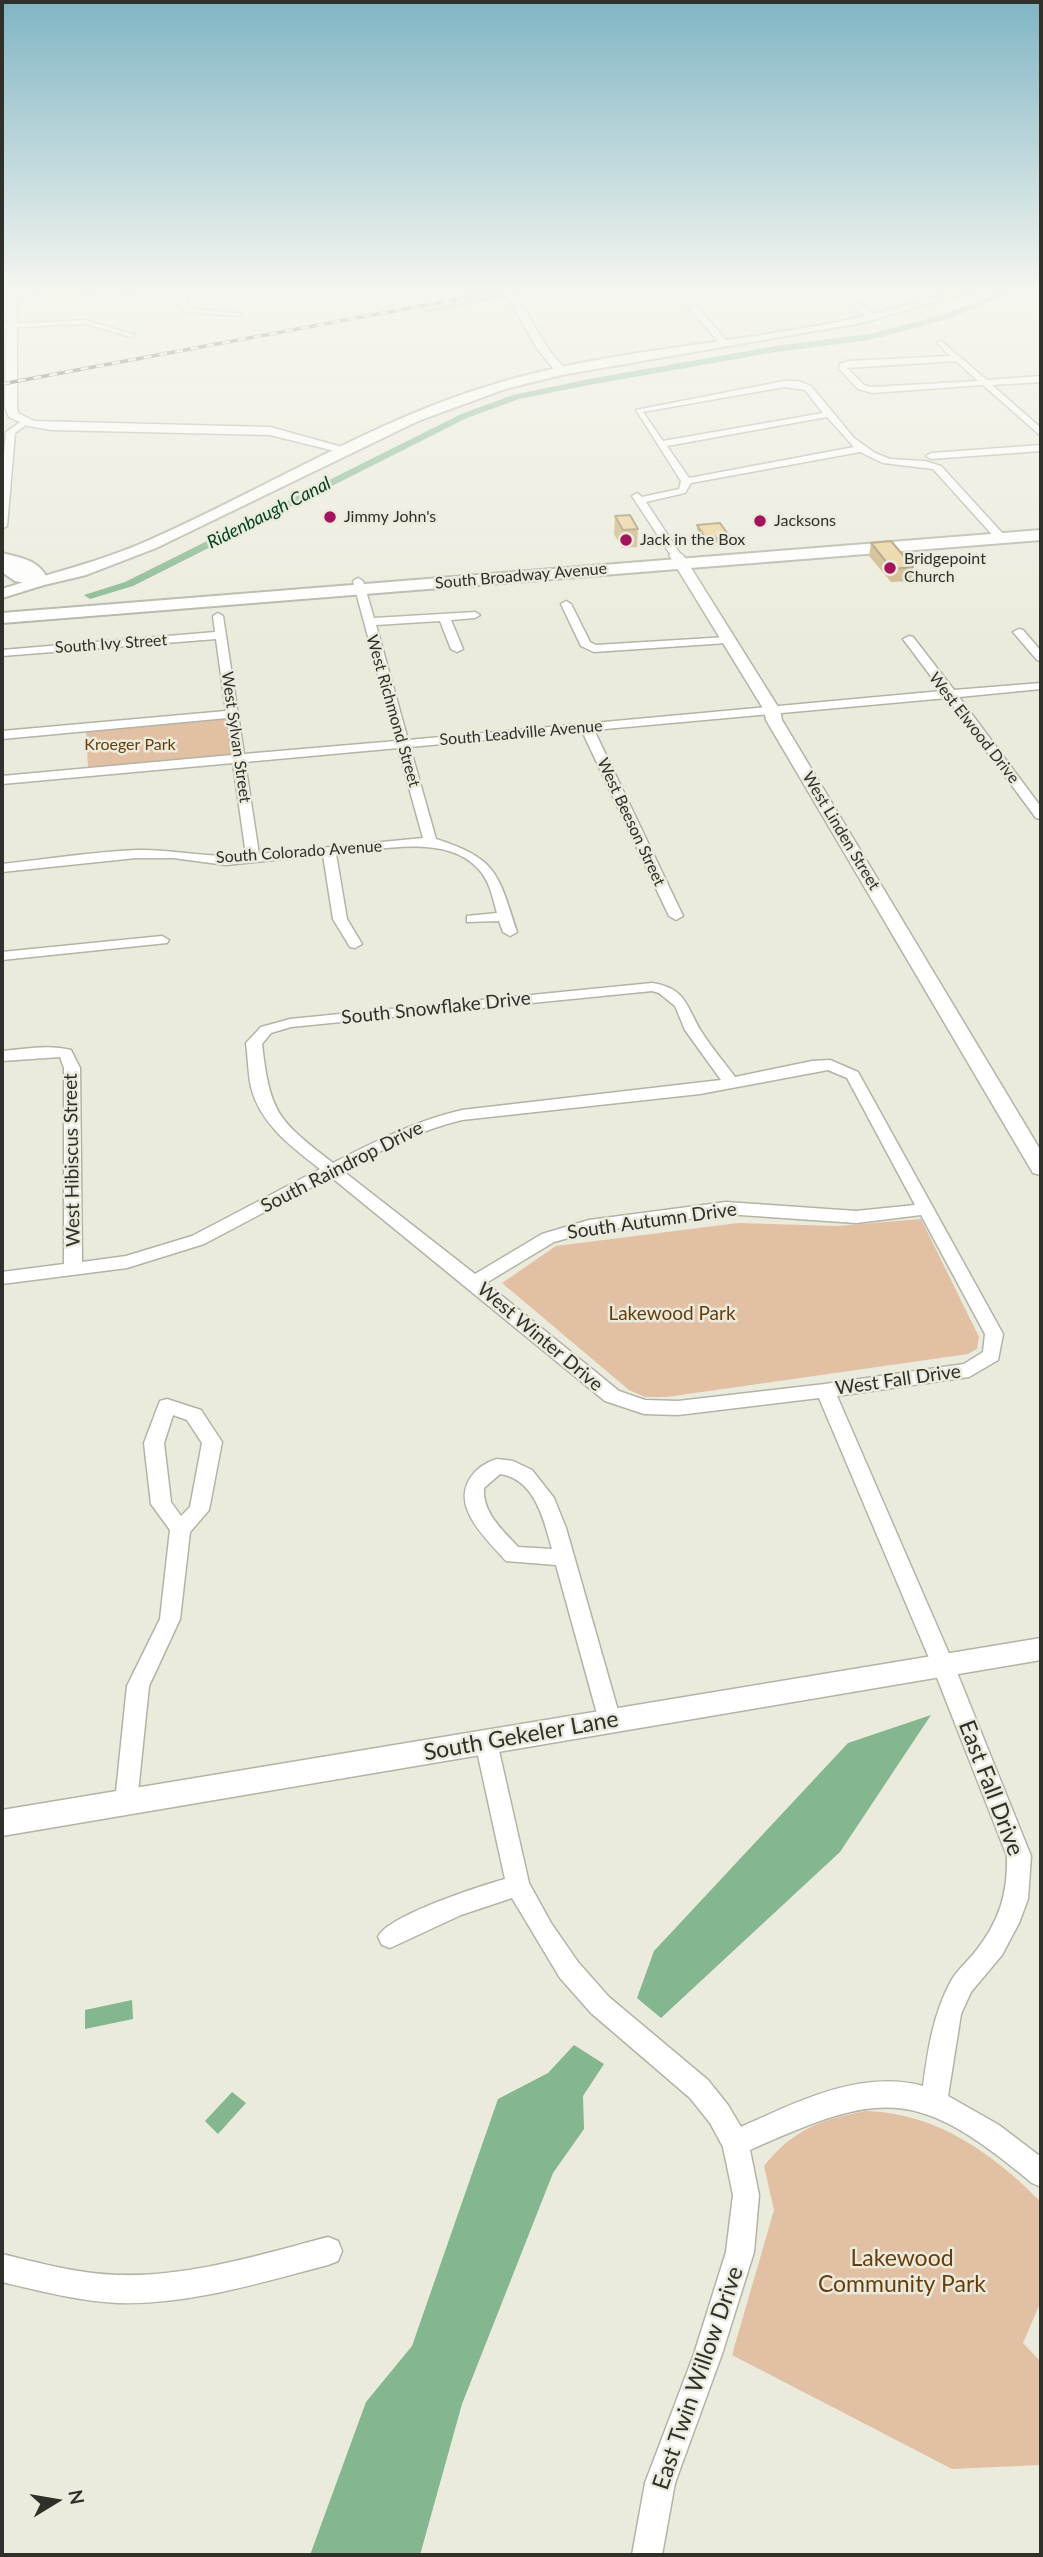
<!DOCTYPE html>
<style>
body{margin:0}
#map{position:relative;width:1043px;height:2557px;overflow:hidden;background:#ebebdd;font-family:Lato,sans-serif}
canvas{display:block}
.frame{position:absolute;inset:0;border:4px solid #30302b;pointer-events:none}
.north{position:absolute;left:21px;top:2466px;width:70px;height:70px;-webkit-text-stroke:5px #ebebdd;paint-order:stroke;rotate:79deg;font-size:19px;font-weight:700;line-height:28px;text-align:center;color:#30302b}
.north::after{content:'';display:block;margin:auto;width:24px;height:32px;background:#30302b;clip-path:polygon(50% 0,100% 100%,50% 72%,0 100%)}
</style>
<div id="map">
<canvas width="1043" height="2557"></canvas>
<div class="frame"></div>
<div class="north">N</div>
</div>
<script>
const context = document.querySelector('canvas').getContext('2d');
context.lineJoin = 'round';
function paint(path, color) {
  context.fillStyle = color;
  context.fill(path, 'evenodd');
}
function strokePath(path, color, width, dash) {
  context.strokeStyle = color;
  context.lineWidth = width;
  context.lineCap = dash ? 'butt' : 'round';
  context.setLineDash(dash || []);
  context.stroke(path);
}
function write(font, color, halo, rows, align = 'center') {
  context.font = font + ' Lato,sans-serif';
  context.lineWidth = 5;
  context.setLineDash([]);
  context.textBaseline = 'middle';
  context.strokeStyle = halo;
  context.fillStyle = color;
  for (const [text, x, y, turn = 0] of rows) {
    context.save();
    context.translate(x, y);
    context.rotate((+turn || 0) * Math.PI / 180);
    context.textAlign = isNaN(turn) ? turn : align;
    if (halo) context.strokeText(text, 0, 0);
    context.fillText(text, 0, 0);
    context.restore();
  }
}
paint(new Path2D(`
 M227,717L233,756L88,768L86,729Z
 M921,1219L979,1337L977,1349L968,1354L667,1397H645L629,1390L502,1283L556,1246L738,1223L837,1226Z
 M866,2111C937,2113 992,2153 1041,2202V2301L1023,2343L1041,2362V2465L952,2469L732,2355L774,2210L764,2166C792,2130 822,2119 866,2111Z`), '#e2c0a3');
paint(new Path2D(`
 M931,1715L840,1852L661,2018L637,1998L654,1951L848,1743Z
 M132,2000L133,2019L85,2029V2010Z
 M574,2045L604,2064L583,2096L584,2129L553,2173L462,2404L420,2555H310L366,2402L412,2346L498,2099L548,2073Z
 M232,2092L246,2103L218,2134L205,2121Z`), '#84b68f');
paint(new Path2D(`
 M541,289L517,295L513,292L520,289Z
 M1008,289H1019L951,318L870,340L776,352L589,385L519,399L467,418L133,586L90,599L84,595L125,582L461,414L513,395L589,379L776,346L870,334L945,314Z
 M505,292L508,297L426,313L422,310Z`), '#84b68f');
const minor = new Path2D(`
 M128,289H171L12,300L8,298Z
 M177,289H185L188,306L191,308L241,314L237,316L186,312L180,307Z
 M673,289H681L727,341V345H721Z
 M835,289H843L865,308L881,317L877,319L859,312Z
 M86,320L135,335L131,337L86,324L2,328V324Z
 M941,341L987,380L1041,376V382L992,385L1041,428V436L983,385L872,393L858,389L839,369L840,364L848,361L950,356L937,343ZM956,361L978,381L872,387L864,385L847,368Z
 M784,381H798L811,386L854,438L875,453L890,459L925,461L941,466L1005,536V540H997L933,469L883,463L860,452L691,483L685,493L646,502L681,555L672,557L632,496L637,493L642,497L679,489L681,481L636,410ZM784,387L805,390L823,413L663,441L643,412ZM827,417L854,447L689,478L667,446Z
 M25,419L30,422L15,433L7,526L2,529V479L6,432Z
 M1041,445V451L931,459L926,456L931,453Z
 M358,578L363,581L374,618L475,612L480,615L475,618L451,620L463,649L457,652L451,649L440,621L376,625L408,740L942,691L903,639L909,636L913,637L954,690L1041,683V689L959,697L1041,807V819L1036,818L947,698L594,730L683,916L676,920L669,916L582,731L410,747L436,839C498,859 498,874 517,932L510,936L503,932L499,921L467,922V916L497,913C493,899 490,883 481,872C450,832 379,850 336,854L347,919L362,944L355,948L350,947L333,919L323,855L226,865L173,858H136L2,872V864C47,859 92,852 137,850C174,849 210,859 246,855L233,763L2,784V776L232,755L227,718L2,739V731L226,711L216,639L2,656V650L215,632L213,616L218,613L223,616L244,754L396,741L353,581ZM398,748L423,838L259,854L245,762Z
 M566,601L571,604L590,642L596,645L727,637L733,640L727,643L594,652L581,646L561,604Z
 M1019,629L1023,630L1041,651V661L1037,660L1013,632Z
 M162,936L169,940L167,943L2,960V952Z
 M652,983C686,988 686,1006 701,1031C711,1047 724,1062 735,1077L812,1061L830,1060L858,1072L1003,1334L998,1360L969,1377L837,1396L954,1665L1031,1856L1028,1899L1019,1923L1002,1955L971,1992L961,2014L948,2096L999,2125L1041,2157V2187L1032,2183C917,2087 883,2090 750,2150L759,2195L754,2252L722,2354L675,2483L662,2555H632L645,2483L694,2354L726,2252L733,2195L723,2147L710,2123L690,2098L591,2013L560,1978L512,1898L461,1915L390,1948L382,1945L378,1937C387,1916 480,1886 505,1879L475,1742L478,1735L486,1732L494,1735L497,1742L529,1883L551,1923L578,1962L609,1997L708,2080L728,2105L741,2127C797,2102 861,2069 923,2086C928,2050 933,2014 951,1981C957,1970 967,1962 975,1952C999,1922 1008,1894 1007,1856L932,1665L819,1398L678,1415L644,1414L605,1401L331,1177L204,1244L127,1268L2,1284V1272L64,1264V1068L60,1057L2,1061V1051C24,1049 49,1044 71,1050L80,1068L82,1262L126,1256L192,1236L320,1169C292,1147 260,1124 251,1087C248,1073 248,1057 246,1043L261,1027L290,1019ZM652,991L659,993L675,1006L685,1030L721,1080L462,1110C415,1121 376,1141 333,1163C278,1120 270,1114 262,1044L271,1033L291,1027ZM828,1070L847,1078L915,1205L856,1211L726,1202L589,1220L542,1234L475,1274L343,1171C382,1150 419,1130 462,1120L700,1094ZM726,1214L856,1223L921,1215L985,1334L983,1352L964,1364L825,1384L678,1401L645,1400L619,1391L486,1283L554,1242L590,1232Z
 M167,1399L201,1410L222,1442L209,1510L190,1532L180,1619L149,1686L137,1802L134,1809L126,1812L118,1809L115,1802L127,1686L160,1619L170,1530L151,1504L144,1443L158,1406L160,1401ZM173,1415L187,1420L202,1443L190,1507L181,1516L171,1502L164,1443Z
 M497,1459L513,1461L532,1470L554,1498L566,1528L621,1721L618,1728L610,1730L602,1728L599,1721L556,1565L506,1561C487,1539 450,1507 471,1477C477,1468 487,1462 497,1459ZM500,1474C535,1479 544,1520 552,1549L518,1547C503,1530 482,1513 484,1488Z
 M328,2237L338,2241L342,2251L338,2261L328,2265C259,2283 189,2305 118,2303C78,2301 40,2291 2,2282V2254C40,2263 78,2274 118,2275C189,2277 259,2255 328,2237Z`);
const tertiary = new Path2D(`
 M7,289H17V407L18,413L34,421L270,427L353,450L347,454L270,435L52,430L28,426L9,417L5,407Z
 M503,289H513L548,349L567,371L565,373H557L538,350Z
 M676,551L683,555L780,710L782,720L1041,1151V1175L1033,1173L1030,1168L766,720L764,710L669,555Z
 M1041,1638V1660L2,1836V1810Z`);
const secondary = new Path2D(`
 M963,289H980L861,323L561,375L505,389L418,421L156,548L86,575L44,585L2,598V589C50,573 100,562 147,541C264,490 375,419 498,383C616,348 741,344 861,317C895,309 929,298 963,289Z`);
const primary = new Path2D(`
 M1041,530V540L2,623V613Z
 M2,553C21,558 41,560 48,581L40,586L15,581L2,572Z`);
strokePath(minor, '#b3b3a6', 3);
strokePath(tertiary, '#b3b3a6', 3);
strokePath(secondary, '#b3b3a6', 4);
strokePath(primary, '#b3b3a6', 4);
paint(minor, '#fff');
paint(tertiary, '#fff');
paint(secondary, '#fff');
paint(primary, '#fff');
const rail = new Path2D(`
 M2,384L512,289`);
strokePath(rail, '#44443e', 3.5);
strokePath(rail, '#ebebdd', 2.5, [8]);
paint(new Path2D(`
 M615,516L638,529L637,547L622,548L614,534Z
 M697,525L730,537L729,542L706,543L697,530Z
 M871,543L913,567L911,581L891,582L869,556Z`), '#cbb484');
const building = new Path2D(`
 M630,515L638,529L623,530L615,516Z
 M720,523L730,537L706,539L697,525Z
 M891,541L913,567L892,569L871,543Z`);
paint(building, '#ecd19a');
strokePath(building, '#a5926c', 2);
const sky = context.createLinearGradient(0, 0, 0, 647);
sky.addColorStop(0, '#80b5c4');
sky.addColorStop(0.45, '#f6f6f0');
sky.addColorStop(1, '#f6f6f000');
context.fillStyle = sky;
context.fillRect(0, 0, 1043, 647);
for (const [x, y, r, color] of [
 [330,517,7,"#a2155c"],
 [760,521,7,"#a2155c"],
 [626,540,7,"#a2155c"],
 [890,568,7,"#a2155c"]
]) {
  const dot = new Path2D();
  dot.arc(x, y, r, 0, 2 * Math.PI);
  context.fillStyle = color;
  context.fill(dot);
  strokePath(dot, '#ebebdd', 2.5);
}
write('16px', '#30302b', '#ebebdd', [
 ["Jimmy John's",344,517],
 ["Jacksons",774,521],
 ["Jack in the Box",640,540],
 ["Bridgepoint",904,559],
 ["Church",904,577]
], 'left');
write('16px', '#30302b', '#ebebdd', [
 ["South Broadway Avenue",521,576,-5],
 ["South Ivy Street",111,644,-4],
 ["West Richmond Street",393,711,74],
 ["West Elwood Drive",974,728,52],
 ["South Leadville Avenue",521,733,-5],
 ["West Sylvan Street",236,737,82],
 ["West Beeson Street",631,822,65],
 ["West Linden Street",841,831,59],
 ["South Colorado Avenue",299,852,-4]
]);
write('16px', '#693d0b', '#ebebdd', [
 ["Kroeger Park",130,745]
]);
write('italic 18px', '#003f1a', '#ebebdd', [
 ["Ridenbaugh Canal",269,513,-27]
]);
write('19px', '#30302b', '#ebebdd', [
 ["South Snowflake Drive",436,1008,-6],
 ["West Hibiscus Street",72,1160,-91],
 ["South Raindrop Drive",342,1167,-27],
 ["South Autumn Drive",652,1221,-8],
 ["West Winter Drive",540,1337,40],
 ["West Fall Drive",898,1380,-8]
]);
write('19px', '#693d0b', '#ebebdd', [
 ["Lakewood Park",672,1314]
]);
write('23px', '#30302b', '#ebebdd', [
 ["South Gekeler Lane",521,1736,-10],
 ["East Fall Drive",991,1788,69],
 ["East Twin Willow Drive",698,2378,-71]
]);
write('23px', '#693d0b', '#ebebdd', [
 ["Lakewood",902,2259],
 ["Community Park",902,2285]
]);
</script>
